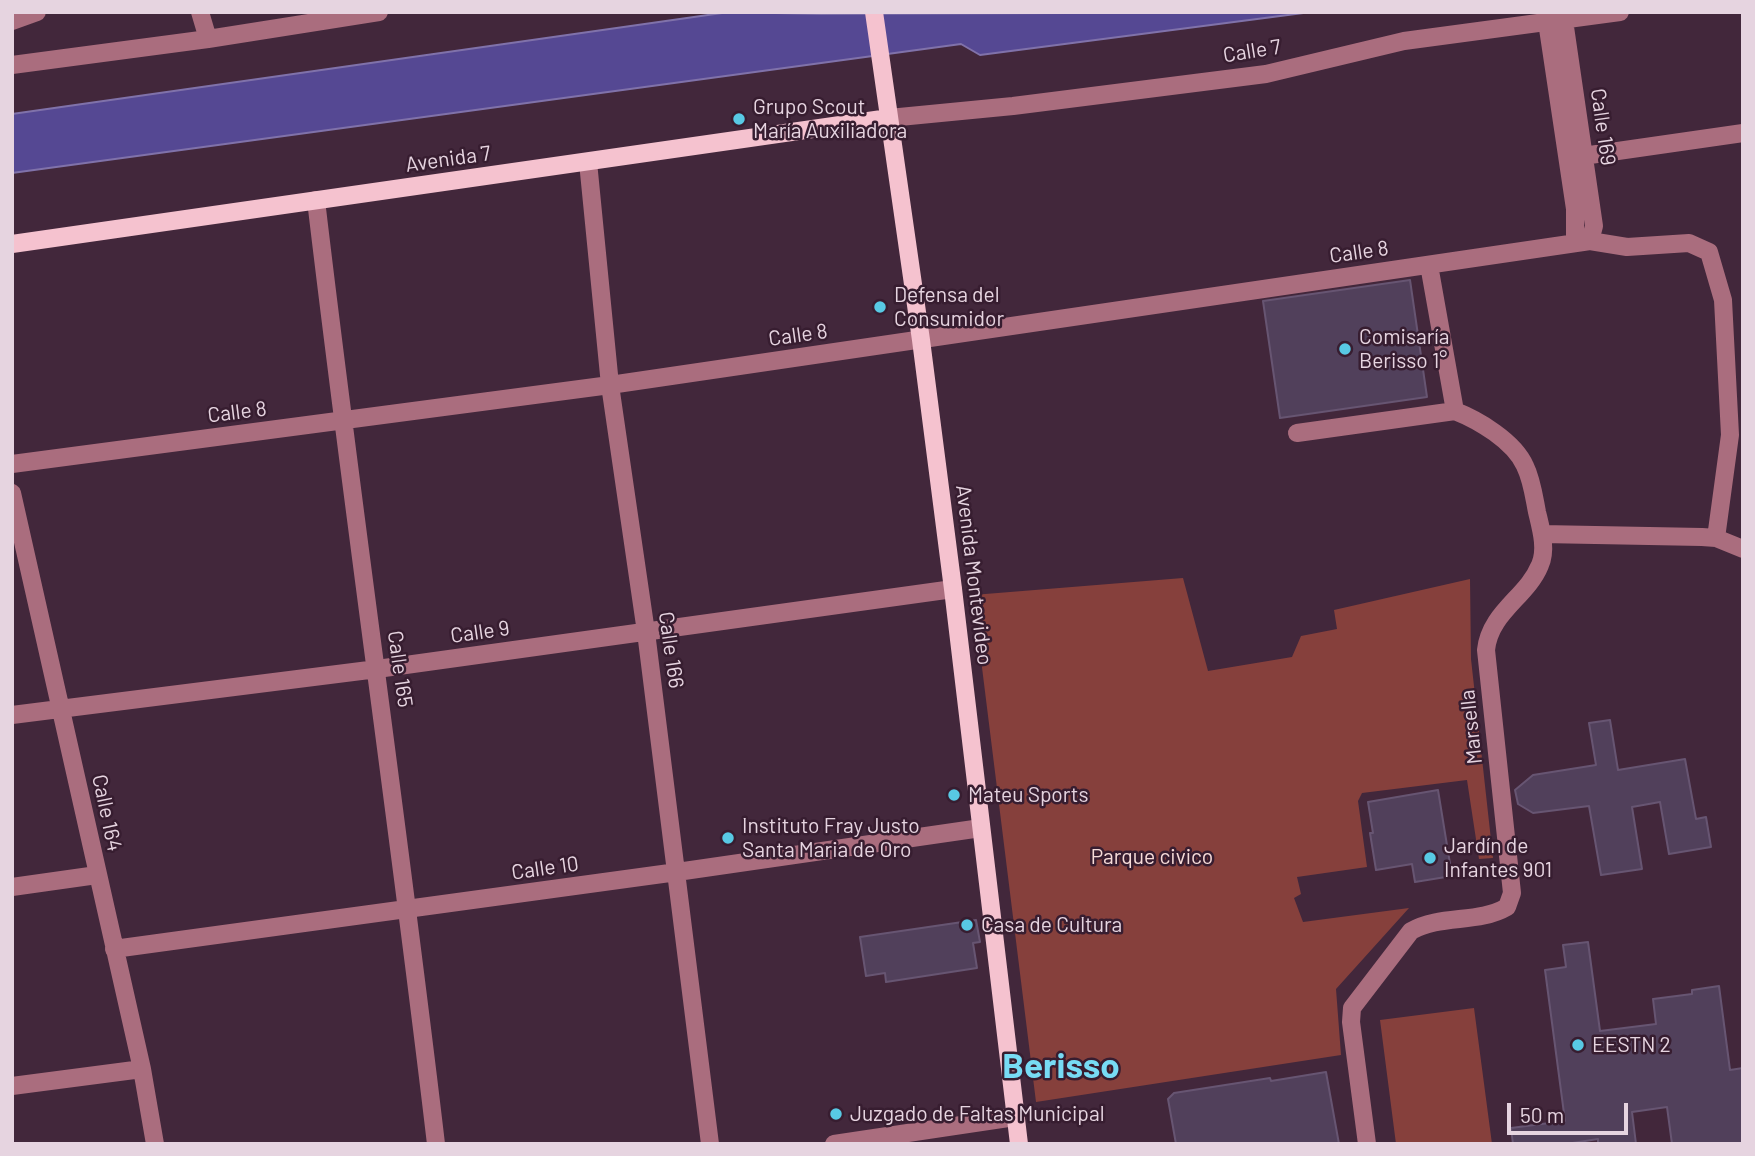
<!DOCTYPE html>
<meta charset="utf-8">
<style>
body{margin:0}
#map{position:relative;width:1755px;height:1156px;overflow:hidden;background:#42273b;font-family:Barlow,sans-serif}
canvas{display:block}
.frame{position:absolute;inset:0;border:14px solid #e6d4e0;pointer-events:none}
.scale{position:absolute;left:1507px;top:1103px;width:121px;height:32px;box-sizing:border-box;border:4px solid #e6d4e0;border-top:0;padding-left:9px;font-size:21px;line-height:24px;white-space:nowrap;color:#e6d4e0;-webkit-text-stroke:5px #371d30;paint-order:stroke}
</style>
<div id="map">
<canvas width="1755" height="1156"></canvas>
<div class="frame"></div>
<div class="scale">50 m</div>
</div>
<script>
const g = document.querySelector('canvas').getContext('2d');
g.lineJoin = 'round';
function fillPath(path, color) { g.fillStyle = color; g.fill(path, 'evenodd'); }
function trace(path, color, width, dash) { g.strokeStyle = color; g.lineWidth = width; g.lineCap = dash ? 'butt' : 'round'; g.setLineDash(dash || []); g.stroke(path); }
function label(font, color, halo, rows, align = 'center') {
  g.font = font + ' Barlow,sans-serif'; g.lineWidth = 5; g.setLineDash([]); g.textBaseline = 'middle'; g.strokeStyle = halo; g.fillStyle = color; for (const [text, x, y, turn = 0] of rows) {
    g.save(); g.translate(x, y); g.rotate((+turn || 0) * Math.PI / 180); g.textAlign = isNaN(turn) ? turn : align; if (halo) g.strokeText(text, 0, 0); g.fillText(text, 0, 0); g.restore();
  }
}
const green = new Path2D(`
 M 1183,578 L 1208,671 L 1292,657 L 1301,636 L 1337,629 L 1334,610 L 1470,579 L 1471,659 L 1493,858 L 1479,859 L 1467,780 L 1362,793 L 1358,801 L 1367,867 L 1297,877 L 1301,894 L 1294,898 L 1303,922 L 1409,908 L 1336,989 L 1341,1055 L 1036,1102 L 973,595 Z
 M 1474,1008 L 1492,1144 L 1396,1144 L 1380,1020 Z`);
const water = new Path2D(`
 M 729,12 L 821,14 L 1311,12 L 980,55 L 961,44 L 12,173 L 12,114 Z`);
const building = new Path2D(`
 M 1410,280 L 1427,397 L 1280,418 L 1263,301 Z
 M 1610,720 L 1618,770 L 1685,759 L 1696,819 L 1706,817 L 1711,847 L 1669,854 L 1660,802 L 1632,807 L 1642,869 L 1601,875 L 1589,806 L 1533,813 L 1518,804 L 1515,790 L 1533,775 L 1596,765 L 1589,723 Z
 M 1438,790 L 1452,876 L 1415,882 L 1412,864 L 1376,870 L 1370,833 L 1373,833 L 1368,802 Z
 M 976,920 L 980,942 L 973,943 L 977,968 L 886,982 L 885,973 L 866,976 L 860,937 Z
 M 1588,942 L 1600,1031 L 1656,1024 L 1653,999 L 1692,994 L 1692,990 L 1719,986 L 1730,1070 L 1743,1068 L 1743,1144 L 1672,1144 L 1667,1107 L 1632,1112 L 1636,1144 L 1598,1144 L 1598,1139 L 1566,1144 L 1513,1144 L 1511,1128 L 1565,1121 L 1545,970 L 1566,967 L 1563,945 Z
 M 1326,1072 L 1339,1144 L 1176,1144 L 1168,1099 L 1174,1093 L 1270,1078 L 1271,1081 Z`);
const minor = new Path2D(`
 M 200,12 L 208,39
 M 1564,20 L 1594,226 L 1590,241
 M 12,21 L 37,12
 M 1547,22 L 1575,209 L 1575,243
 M 12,65 L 208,39 L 379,12
 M 889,118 L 1013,106 L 1266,74 L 1404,41 L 1620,12
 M 1583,156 L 1743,133
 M 588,162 L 610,385 L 646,632 L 710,1144
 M 316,200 C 353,515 399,829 436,1144
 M 1297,433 L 1455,411
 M 12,464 L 610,385 L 1590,241 L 1627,247 L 1689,243 L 1709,252 L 1723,300 L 1730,435 L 1716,538
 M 12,493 L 142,1069 L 155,1144
 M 1542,534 L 1702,537 L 1716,538 L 1743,549
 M 12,715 L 377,669 L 953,589
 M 12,887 L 97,875
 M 114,949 L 677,872 L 981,828
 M 12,1086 L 142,1069
 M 834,1144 L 1015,1117
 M 1367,1144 L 1351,1022 L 1352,1008 L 1411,931 C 1441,914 1478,924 1507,907 L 1512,893 L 1486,650 C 1490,612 1527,597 1540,565 C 1547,549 1541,529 1537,512 C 1534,497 1532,480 1525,466 C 1514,441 1478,420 1455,411 L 1429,265`);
const major = new Path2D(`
 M 874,12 L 921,340 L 953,589 L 1019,1144
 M 12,244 L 889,118`);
const markers = [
 [739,119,7,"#58c9e4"],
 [880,307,7,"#58c9e4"],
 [1345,349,7,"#58c9e4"],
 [954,795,7,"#58c9e4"],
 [728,838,7,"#58c9e4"],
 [1430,858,7,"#58c9e4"],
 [967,925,7,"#58c9e4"],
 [1578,1045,7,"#58c9e4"],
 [836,1114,7,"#58c9e4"]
];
const streetNames = [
 ["Calle 7",1252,51,-9],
 ["Calle 169",1603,127,82],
 ["Avenida 7",448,159,-8],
 ["Calle 8",1359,252,-8],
 ["Calle 8",798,335,-8],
 ["Calle 8",237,412,-7],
 ["Avenida Montevideo",974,575,83],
 ["Calle 9",480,632,-8],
 ["Calle 166",671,650,82],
 ["Calle 165",400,669,82],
 ["Marsella",1471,727,-96],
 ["Calle 164",107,813,78],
 ["Calle 10",545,868,-8]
];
const poiNames = [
 ["Grupo Scout",753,107],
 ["María Auxiliadora",753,131],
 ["Defensa del",894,295],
 ["Consumidor",894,319],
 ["Comisaría",1359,337],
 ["Berisso 1°",1359,361],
 ["Mateu Sports",968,795],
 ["Instituto Fray Justo",742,826],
 ["Santa Maria de Oro",742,850],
 ["Jardín de",1444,846],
 ["Infantes 901",1444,870],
 ["Casa de Cultura",981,925],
 ["EESTN 2",1592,1045],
 ["Juzgado de Faltas Municipal",850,1114]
];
const parkNames = [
 ["Parque civico",1152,857]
];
const townNames = [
 ["Berisso",1061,1066]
];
fillPath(green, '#86403c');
fillPath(water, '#554893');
trace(water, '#8072aa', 2);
fillPath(building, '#51405b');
trace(building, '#675572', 2);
trace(minor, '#aa6d7e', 18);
trace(major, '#f5c2cf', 18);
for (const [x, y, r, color] of markers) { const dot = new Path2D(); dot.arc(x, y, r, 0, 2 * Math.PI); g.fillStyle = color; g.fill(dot); trace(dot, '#371d30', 2.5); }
label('21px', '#e6d4e0', '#371d30', streetNames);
label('21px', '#e6d4e0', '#371d30', poiNames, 'left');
label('21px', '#f7dcd9', '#371d30', parkNames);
label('bold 35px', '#77dbf4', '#371d30', townNames);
</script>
